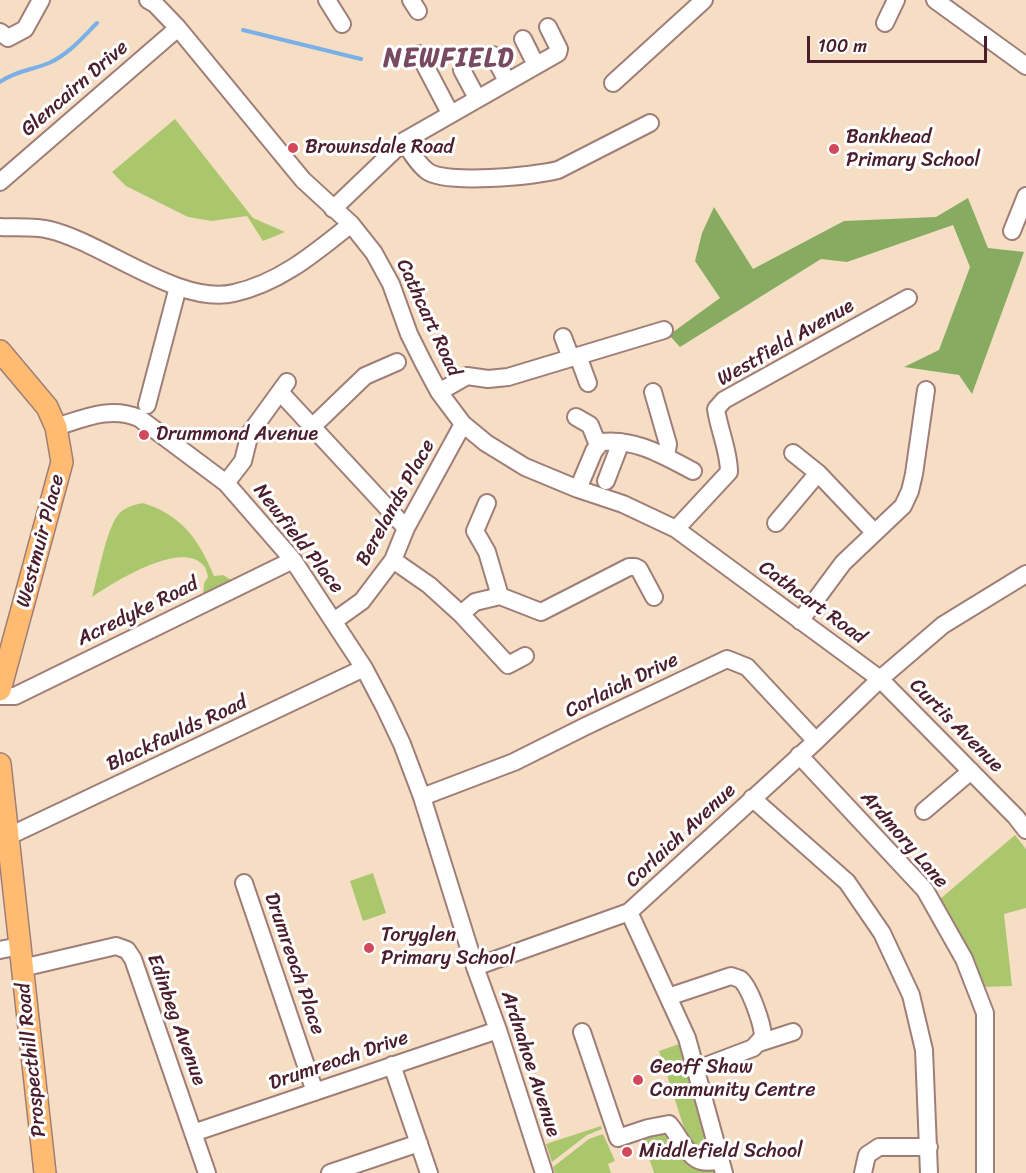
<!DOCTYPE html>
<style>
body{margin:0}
#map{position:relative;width:1026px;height:1173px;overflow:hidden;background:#f6dec5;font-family:Sriracha,sans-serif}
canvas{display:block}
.scale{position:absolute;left:807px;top:36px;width:180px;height:27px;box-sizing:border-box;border:3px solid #4a1f2b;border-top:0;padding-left:8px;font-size:18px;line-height:21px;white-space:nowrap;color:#4a1f2b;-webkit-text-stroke:4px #fff;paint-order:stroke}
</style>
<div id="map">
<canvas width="1026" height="1173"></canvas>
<div class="scale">100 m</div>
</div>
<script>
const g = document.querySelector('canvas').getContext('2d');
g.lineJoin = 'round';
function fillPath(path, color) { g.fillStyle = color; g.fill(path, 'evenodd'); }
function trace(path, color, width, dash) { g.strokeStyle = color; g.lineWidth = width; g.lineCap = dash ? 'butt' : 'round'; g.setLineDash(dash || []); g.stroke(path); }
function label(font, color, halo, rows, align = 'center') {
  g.font = font + ' Sriracha,sans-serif'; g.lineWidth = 6; g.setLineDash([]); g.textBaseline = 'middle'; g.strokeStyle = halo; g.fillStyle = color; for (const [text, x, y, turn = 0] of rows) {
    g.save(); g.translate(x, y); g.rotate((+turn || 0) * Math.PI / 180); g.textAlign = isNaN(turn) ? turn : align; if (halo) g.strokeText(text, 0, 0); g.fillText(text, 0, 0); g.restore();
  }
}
const green = new Path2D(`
 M 175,119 L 253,218 L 285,232 L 263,241 L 247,216 L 212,221 L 188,217 L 126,186 L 112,172 Z
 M 143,503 C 182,515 199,540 214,576 L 223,575 L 235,582 L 203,597 L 204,583 L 208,577 C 207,573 206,568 203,565 C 180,540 113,583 92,597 C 98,577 106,530 118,515 C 124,507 134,505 143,503 Z
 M 1015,835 L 1026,849 L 1026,908 L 1004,914 L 1012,986 L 983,987 L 970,951 L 939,900 Z
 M 373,873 L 386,913 L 363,921 L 350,881 Z
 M 679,1044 L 715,1156 L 706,1157 L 689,1143 L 659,1051 Z
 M 601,1126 L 602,1129 L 587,1135 L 552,1162 L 546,1144 Z
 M 662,1130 L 671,1135 L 718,1170 L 719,1173 L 654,1173 L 641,1133 Z
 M 603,1134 L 615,1161 L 608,1164 L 611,1173 L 555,1173 L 553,1167 L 589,1139 Z`);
const forest = new Path2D(`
 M 968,198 L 988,248 L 1024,252 L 972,394 L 959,375 L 904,367 L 939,350 L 970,267 L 953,225 L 847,262 L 821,259 L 680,347 L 669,335 L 720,298 L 695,261 L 702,233 L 714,207 L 753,269 L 844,221 L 936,217 Z`);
const stream = new Path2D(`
 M 243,30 L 361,59
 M 0,82 C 15,71 32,70 49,63 C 69,54 82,38 97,23`);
const minor = new Path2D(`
 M 148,0 L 155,4 L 178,28 L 303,180 L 351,224 L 374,253 L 391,284 L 409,334 L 424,364 L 439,392 L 463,424 L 486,443 L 525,467 L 578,489 L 623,504 L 676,529 L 880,679 L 1016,817 L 1026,830
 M 327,0 L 342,24
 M 411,0 L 418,11
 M 935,0 L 1026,66
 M 885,23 L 896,0
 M 0,32 L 8,38 L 25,29 L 41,0
 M 523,39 L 536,65
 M 419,54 L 450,113
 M 493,55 L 507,81
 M 462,70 L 477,98
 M 613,83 L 704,0
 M 404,141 C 410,151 417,163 427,171 C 445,185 534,176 558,170 L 650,123
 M 0,182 L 178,28
 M 333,209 L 404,141 L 558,53 L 559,49 L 548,27
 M 0,227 C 16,228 35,226 50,230 C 104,243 179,306 234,293 C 280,283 316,252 351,224
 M 1012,231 L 1026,196
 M 563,337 L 571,358
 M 578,356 L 588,383
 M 280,392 L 406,528
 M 439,392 L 467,376 L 488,379 L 508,377 L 664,330
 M 653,392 L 668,444 L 666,457
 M 147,405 L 178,287
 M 576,417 L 590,425 L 598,445
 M 56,427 C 85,418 110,406 139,418 L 226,483 L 293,560 L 364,668 L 385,708 L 402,744 L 422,797 L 475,967 L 498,1030 L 544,1173
 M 312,427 L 365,376 L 397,362
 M 793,453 L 818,473 L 874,532
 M 606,481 L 621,442
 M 226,483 L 243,461 L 250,433 L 287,382
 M 578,489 L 594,451 L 601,442 C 635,438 664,456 693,471
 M 487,503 L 475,531 L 487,552 L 500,596
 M 776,523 L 818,473
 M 676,529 L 729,472 C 729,451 719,430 716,409 L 724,400 L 908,298
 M 393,560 L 429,585 L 461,614 L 475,602 L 500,596 L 541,612 L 629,567 L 635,567 L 639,569 L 654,597
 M 461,614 L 508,665 L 525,656
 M 334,621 L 362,601 L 393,560 L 406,528 L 463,424
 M 800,621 L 843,563 L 903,506 L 910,491 L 914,474 L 926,390
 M 0,696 L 15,696 L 293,560
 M 799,755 L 925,890 L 964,959 L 985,1013 L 985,1173
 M 422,797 L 514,762 L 586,726 L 727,659 L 747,667 L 816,741
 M 752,798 L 847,882 L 882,933 L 911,995 L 924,1050 L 929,1173
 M 924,811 L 971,771
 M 7,837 L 364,668
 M 244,883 L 315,1092
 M 629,912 L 687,1038 L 724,1173
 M 0,950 L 20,946
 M 475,967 L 629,912 L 816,741 L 880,679 L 943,625 L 1026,574
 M 22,968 L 116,946 L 127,950 L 133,959 L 207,1173
 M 668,997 L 731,976 C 732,976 739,979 740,979 C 750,987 763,1025 763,1037 L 753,1048 L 695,1070
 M 582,1032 L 618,1138 L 648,1128 L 669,1124 C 679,1135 687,1157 701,1161 C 707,1163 716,1161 721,1161
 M 759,1043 L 793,1032
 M 392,1065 L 429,1173
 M 193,1133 L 498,1030
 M 330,1173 L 419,1143
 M 863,1173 L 867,1155 L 879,1147 L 929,1147`);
const major = new Path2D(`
 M 0,351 L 47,407 L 56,427 L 62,462 L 0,690
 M 0,764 L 45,1173`);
const markers = [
 [293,148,6,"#d1495b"],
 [834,149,6,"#d1495b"],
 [144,435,6,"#d1495b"],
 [369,948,6,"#d1495b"],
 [638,1080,6,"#d1495b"],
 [627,1152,6,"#d1495b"]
];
const streetNames = [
 ["Glencairn Drive",75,89,-41],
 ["Cathcart Road",428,318,65],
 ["Westfield Avenue",786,343,-30],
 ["Berelands Place",396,503,-61],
 ["Newfield Place",298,539,52],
 ["Westmuir Place",41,541,-75],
 ["Cathcart Road",812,603,36],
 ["Acredyke Road",138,612,-26],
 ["Corlaich Drive",622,686,-26],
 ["Curtis Avenue",956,726,45],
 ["Blackfaulds Road",177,734,-25],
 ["Corlaich Avenue",681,836,-43],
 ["Ardmory Lane",904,840,49],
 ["Drumreoch Place",294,964,71],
 ["Edinbeg Avenue",176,1020,70],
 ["Prospecthill Road",32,1060,-96],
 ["Drumreoch Drive",339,1061,-19],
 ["Ardnahoe Avenue",530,1064,72]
];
const poiNames = [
 ["Bankhead",846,138],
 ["Primary School",846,161],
 ["Brownsdale Road",305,148],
 ["Drummond Avenue",156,435],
 ["Toryglen",381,936],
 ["Primary School",381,959],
 ["Geoff Shaw",650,1068],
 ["Community Centre",650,1091],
 ["Middlefield School",639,1152]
];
const districtNames = [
 ["NEWFIELD",449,59]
];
fillPath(green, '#aac76e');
fillPath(forest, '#87ac61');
trace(stream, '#7aafe7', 4);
trace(minor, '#a07e78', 20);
trace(major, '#a07e78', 24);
trace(minor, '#fff', 16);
trace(major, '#ffbb71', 21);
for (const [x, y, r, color] of markers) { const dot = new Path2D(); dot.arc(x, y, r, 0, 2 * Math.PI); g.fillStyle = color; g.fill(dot); trace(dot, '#fff', 2); }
label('20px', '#4a1f2b', '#fff', streetNames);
label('20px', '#4a1f2b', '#fff', poiNames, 'left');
g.letterSpacing = '1.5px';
label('bold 26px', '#784a62', '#fff', districtNames);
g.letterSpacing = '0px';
</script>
